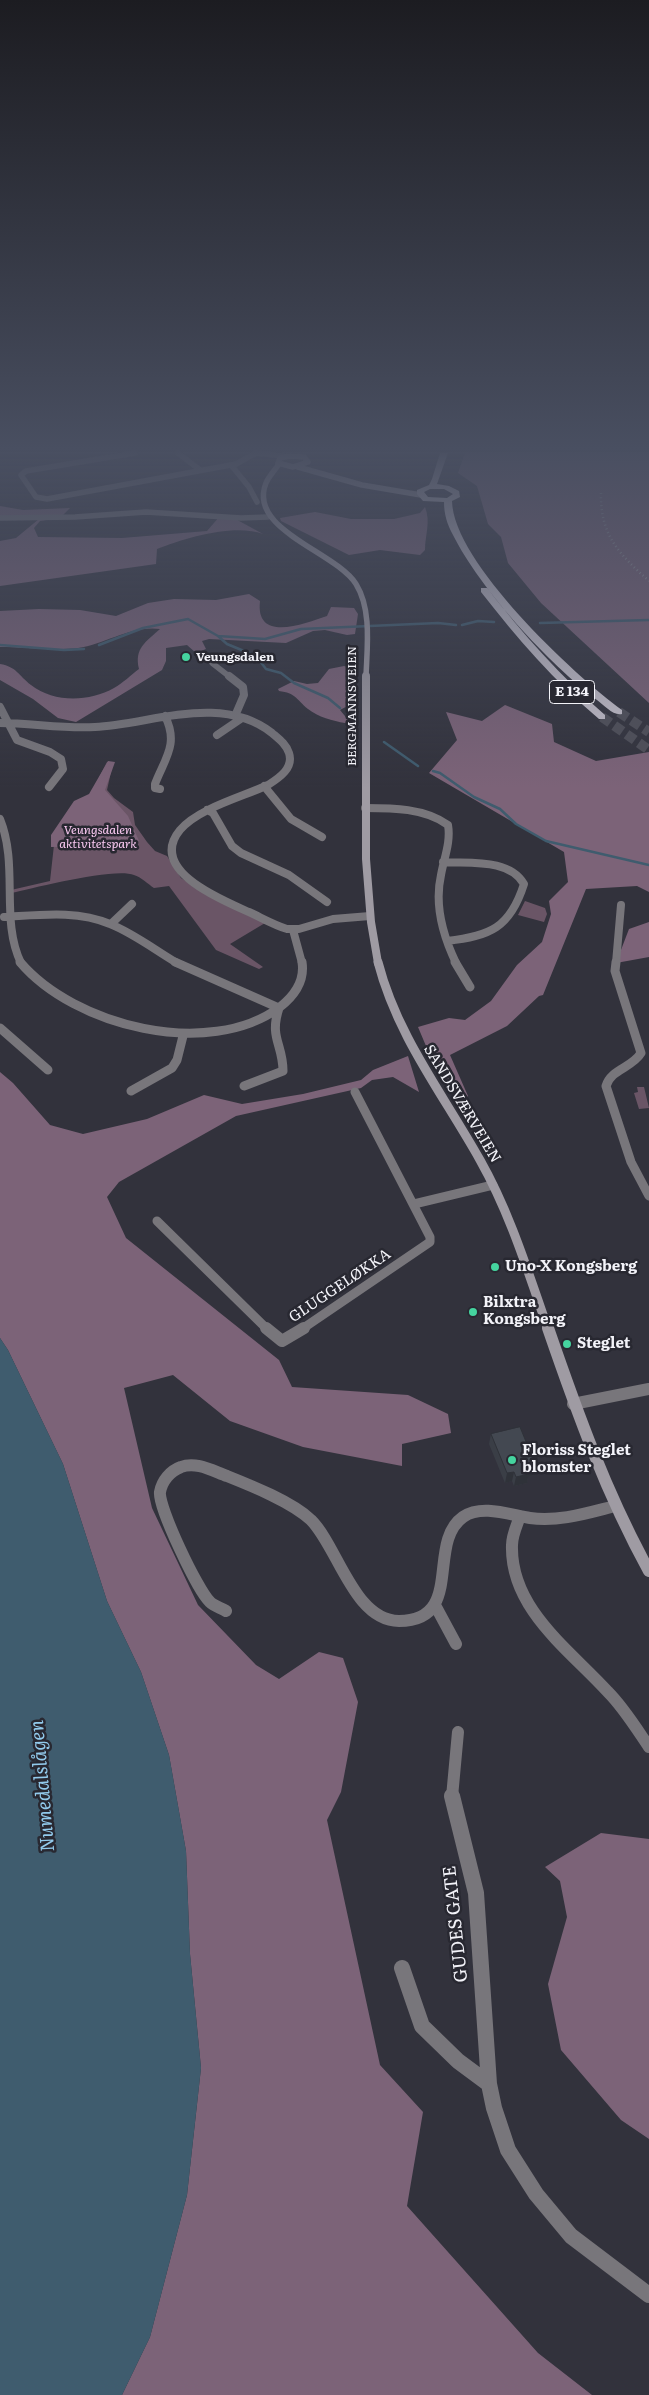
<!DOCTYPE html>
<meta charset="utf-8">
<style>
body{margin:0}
canvas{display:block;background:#32323c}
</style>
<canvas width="649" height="2395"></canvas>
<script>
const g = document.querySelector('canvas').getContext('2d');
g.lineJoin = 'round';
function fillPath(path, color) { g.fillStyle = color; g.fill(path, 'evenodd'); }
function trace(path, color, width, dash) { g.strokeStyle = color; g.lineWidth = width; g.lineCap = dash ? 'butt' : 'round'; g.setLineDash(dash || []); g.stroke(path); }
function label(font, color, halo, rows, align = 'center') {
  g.font = font + ' Literata,serif'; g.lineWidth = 5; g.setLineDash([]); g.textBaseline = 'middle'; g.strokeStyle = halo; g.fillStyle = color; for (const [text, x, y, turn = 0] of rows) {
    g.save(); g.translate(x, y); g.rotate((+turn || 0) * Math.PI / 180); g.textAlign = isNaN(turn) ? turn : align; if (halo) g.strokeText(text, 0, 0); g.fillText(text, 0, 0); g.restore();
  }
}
const green = new Path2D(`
 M 107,762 L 113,763 L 107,790 L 114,798 L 133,812 L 135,825 L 147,842 L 155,851 L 167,856 L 181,878 L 214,899 L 265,923 L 230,944 L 263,967 L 259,969 L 216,950 L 169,886 L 154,888 C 148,884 141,877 134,875 C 115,867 34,888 11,893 L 11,890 L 50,881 L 55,836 L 90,795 Z
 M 525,901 L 545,908 L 547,914 L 544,922 L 518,915 Z
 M 637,1087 L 644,1087 L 649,1108 L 639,1109 L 634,1093 L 638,1092 Z`);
const forest = new Path2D(`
 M 465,453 L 649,453 L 649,703 L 541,603 L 508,563 L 501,537 L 488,524 L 477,486 L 458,473 Z
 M 0,506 L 23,510 L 70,508 L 60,518 L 40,521 L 34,528 L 38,537 L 122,538 L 207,531 L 220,516 L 230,516 L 263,534 C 235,523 184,538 157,549 L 156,564 L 0,586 L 0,541 L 16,538 L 39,519 L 0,516 Z
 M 425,507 C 431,522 425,535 425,550 L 420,555 L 380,550 L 349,555 L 281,521 L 280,518 L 315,512 L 351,519 L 394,519 L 420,513 Z
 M 249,594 L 260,601 C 255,644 306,623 327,616 L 331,607 L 354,608 L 358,614 L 355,634 L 347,635 L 325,630 L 313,631 L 286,643 L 209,639 L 202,641 L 206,649 L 196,653 L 187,645 L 166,648 L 166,661 L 162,670 L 76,722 L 58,718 L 33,699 L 0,680 L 0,664 C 17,667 18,675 31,685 C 54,703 89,702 114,688 C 123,683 131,675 139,669 C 134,648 146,642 160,629 C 132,625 105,644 78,648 C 56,651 23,647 0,647 L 0,611 L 39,609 L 80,610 L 116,616 L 148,603 L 174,599 L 216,600 Z
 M 344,666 L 351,668 L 354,672 L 350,697 L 353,703 L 340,710 L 349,721 L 345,723 C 333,721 318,717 308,709 C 296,699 296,693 279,691 L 278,689 L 294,681 L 307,684 L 318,683 L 329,669 Z
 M 505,705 L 552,724 L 554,742 L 596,761 L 649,752 L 649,892 L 637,886 L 586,889 L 543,995 L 539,996 L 507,1026 L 450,1055 L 468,1096 L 461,1104 L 426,1046 L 418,1027 L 449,1018 L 465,1020 L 491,1001 L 517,965 L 542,942 L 551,914 L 549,901 L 568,882 L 564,852 L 429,773 L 457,740 L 446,712 L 482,721 Z
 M 108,761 L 115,762 L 105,790 L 128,816 L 139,841 L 127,846 L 51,847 L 51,835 L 74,801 L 89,794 Z
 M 649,922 L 649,957 L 616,963 L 629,929 Z
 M 408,1056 L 419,1092 L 393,1077 L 372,1080 L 361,1088 L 236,1116 L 119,1182 L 107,1197 L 126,1238 L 279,1360 L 292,1387 L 408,1395 L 448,1414 L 451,1433 L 402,1444 L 402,1466 L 303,1447 L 230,1421 L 173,1375 L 124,1388 L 152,1508 L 198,1605 L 256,1665 L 279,1679 L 319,1652 L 343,1658 L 358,1702 L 341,1792 L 327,1820 L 380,2065 L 423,2112 L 407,2206 L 538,2353 L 592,2395 L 122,2395 L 150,2337 L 187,2195 L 201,2068 L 190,1954 L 186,1851 L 169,1755 L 141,1672 L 107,1601 L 63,1464 L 8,1350 L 0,1338 L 0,1072 L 13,1083 L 50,1125 L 83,1134 L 147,1119 L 204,1095 L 242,1104 L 303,1094 L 361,1080 L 373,1070 Z
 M 601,1833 L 649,1839 L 649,2139 L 621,2120 L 561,2050 L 548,1984 L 567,1917 L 560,1881 L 545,1867 Z`);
const water = new Path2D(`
 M 0,1338 L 8,1350 L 63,1464 L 107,1601 L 141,1672 L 169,1755 L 186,1851 L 190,1954 L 201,2068 L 187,2195 L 150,2337 L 122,2395 L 0,2395 Z`);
const stream = new Path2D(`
 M 540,623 L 649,620
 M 462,625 L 478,621 L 494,622
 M 218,636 L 265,639 L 301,629 L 438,623 L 456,625
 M 0,645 L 64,650 L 84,649
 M 99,645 L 143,628 L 188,619 L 218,636 L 227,644 L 256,656 L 266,669 L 281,673 L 294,683 L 328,698 L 340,708
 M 384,742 L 418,766
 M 433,771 L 440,773 L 474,797 L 500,809 L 516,824 L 546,841 L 649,865`);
const trunkTunnel = new Path2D(`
 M 619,712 L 649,732
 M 602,717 L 649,750`);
const minorFar4 = new Path2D(`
 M 135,453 L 26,471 L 21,475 L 36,497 L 47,499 L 236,464 L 256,453
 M 178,453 L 200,470
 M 231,465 L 249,487 L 257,502
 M 0,518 L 75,517 L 146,512 L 241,518 L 268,517
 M 212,663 L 230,677`);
const minorFar3 = new Path2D(`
 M 229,676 L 243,687 L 244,695 L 235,716
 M 0,707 L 17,740 L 50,752 L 61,759 L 63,769 L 49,787
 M 0,723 C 32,723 63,729 95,727 C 152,724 221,693 272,733 C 279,739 286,744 289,753 C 294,768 279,778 268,785 C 242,797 199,808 180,830 C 147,870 222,900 249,912 C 262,918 274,925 287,929 L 299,929 L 333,919 L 370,916
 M 217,735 L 242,718
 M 264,786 L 291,819 L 322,837
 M 160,789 L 155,788 L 155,784 C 165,758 179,744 165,716
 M 365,808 C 392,808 425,808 448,825 C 451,842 444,858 441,875 C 434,906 443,936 456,963
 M 207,810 L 213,813 L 232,846 L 241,853 L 289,875 L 327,902
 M 0,819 C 19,866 0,920 21,963
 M 443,862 C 469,864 509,858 524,884 C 510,928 490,936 447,941
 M 4,917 C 40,915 77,910 110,924 C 133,933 155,950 177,963
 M 111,924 L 132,904
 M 293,930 L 302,963
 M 616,963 L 621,905`);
const minorFar2 = new Path2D(`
 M 20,962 C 74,1026 209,1060 280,1007 C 294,996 305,981 302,962
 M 175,962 L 279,1008 C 269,1038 283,1044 283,1071 L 244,1086
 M 455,962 L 470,987
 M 616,962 L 615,971 L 641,1053 C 632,1068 611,1069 606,1086 L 631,1162 L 649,1196
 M 0,1028 L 48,1070
 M 131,1091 L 172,1068 L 177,1060 L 183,1036
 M 414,1204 L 493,1185
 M 157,1221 L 267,1329
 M 302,1329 L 430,1242 L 430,1237 L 355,1092`);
const minorFar1 = new Path2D(`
 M 266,1328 L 282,1341 L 304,1328
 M 573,1404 L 649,1389
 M 520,1516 C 517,1525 512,1535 512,1545 C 510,1609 570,1650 608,1692 C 624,1708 636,1728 649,1747
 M 435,1605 L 456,1644
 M 226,1611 C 221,1608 214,1606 210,1602 C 198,1591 158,1507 160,1492 C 162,1481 170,1471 181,1467 C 196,1461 213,1471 227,1476 C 252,1486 292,1502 311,1520 C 338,1547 354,1621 399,1621 C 465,1621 426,1543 463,1517 C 482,1504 510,1515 530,1518 C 559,1522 587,1513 615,1506
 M 452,1797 L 458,1732`);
const minor = new Path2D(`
 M 452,1796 L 476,1893 L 489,2084 L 494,2108 L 508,2150 L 536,2194 L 571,2236 L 649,2295
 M 402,1968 L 422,2026 L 458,2061 L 489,2084`);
const tertiary = new Path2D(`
 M 256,453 L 284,456`);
const secondaryFar3 = new Path2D(`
 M 290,456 L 304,457 L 308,462 L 293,467 L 278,463 L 280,458 Z
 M 279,464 C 275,470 269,476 266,483 C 247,530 335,551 356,584 C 372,610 367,647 366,677
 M 298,467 L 362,485 L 421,495`);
const secondaryFar2 = new Path2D(`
 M 366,676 L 366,859 L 371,922 L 378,963`);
const secondaryFar1 = new Path2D(`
 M 378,962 C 397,1036 443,1094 480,1160 C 510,1213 528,1272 548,1329`);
const secondary = new Path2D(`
 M 548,1328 C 577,1412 606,1493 649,1571`);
const trunk = new Path2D(`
 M 440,453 L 448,453 L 437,484 L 449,486 L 459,491 L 460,497 L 452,501 C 453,562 574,675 622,710 L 622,714 C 613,716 604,705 597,700 C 548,663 480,589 453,535 C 447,524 444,514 444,502 L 423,501 L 417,494 L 417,490 L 429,485 L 432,479 ZM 430,489 L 444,489 L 453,494 L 447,498 L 428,497 L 424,492 Z
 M 481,588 L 487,588 C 523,634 561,677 605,715 L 605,719 L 599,719 C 554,681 517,638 481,592 Z`);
const rail = new Path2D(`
 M 601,493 C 600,535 619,554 649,581`);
const wall = new Path2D(`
 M 491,1434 L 534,1475 L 528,1477 L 527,1483 L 514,1486 L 512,1481 L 505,1483 L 489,1444 Z`);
const shadedWall = new Path2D(`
 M 536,1466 L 534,1475 L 528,1477 L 527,1483 L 514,1486 L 516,1477 L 526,1469 Z
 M 514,1472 L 512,1481 L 505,1483 L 507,1473 Z`);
const building = new Path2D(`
 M 520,1427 L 536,1466 L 526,1469 L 529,1474 L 516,1477 L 514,1472 L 507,1473 L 491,1434 Z`);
const markers = [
 [186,657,5,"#45d49f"],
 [495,1267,5,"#45d49f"],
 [473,1312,5,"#45d49f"],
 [567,1344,5,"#45d49f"],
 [512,1460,5,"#45d49f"]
];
const farPoinames = [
 ["Veungsdalen",196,657]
];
const farStreetnames = [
 ["BERGMANNSVEIEN",352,706,-90]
];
const farParknames = [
 ["Veungsdalen",98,830],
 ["aktivitetspark",98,844]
];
const shields = [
 [572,692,45]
];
const shieldNames = [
 ["E 134",572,692]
];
const streetNames = [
 ["SANDSVÆRVEIEN",462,1104,59],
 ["GLUGGELØKKA",340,1286,-34]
];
const poiNames = [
 ["Uno-X Kongsberg",505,1267],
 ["Bilxtra",483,1303],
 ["Kongsberg",483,1320],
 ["Steglet",577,1344],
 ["Floriss Steglet",522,1451],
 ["blomster",522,1468]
];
const nearStreetnames = [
 ["GUDES GATE",456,1924,-96]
];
const nearWaternames = [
 ["Numedalslågen",43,1786,-95]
];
fillPath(green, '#6a5566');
fillPath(forest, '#7c6378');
fillPath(water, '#3f5c6e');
trace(stream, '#3f5c6e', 2.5);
trace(trunkTunnel, '#4f4f58', 10, [10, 5]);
trace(minorFar4, '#78767b', 5.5);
trace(minorFar3, '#78767b', 8);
trace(minorFar2, '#78767b', 9);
trace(minorFar1, '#78767b', 12);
trace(minor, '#78767b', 16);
trace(tertiary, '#78767b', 5.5);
trace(secondaryFar3, '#9f9ba3', 5.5);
trace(secondaryFar2, '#9f9ba3', 8);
trace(secondaryFar1, '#9f9ba3', 9);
trace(secondary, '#9f9ba3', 12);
fillPath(trunk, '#cac5cf');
trace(rail, '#9a9aa2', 2.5, [1, 3]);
fillPath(wall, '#3a3e46');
fillPath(shadedWall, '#2f3239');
fillPath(building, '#434851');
trace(building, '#2f3239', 1);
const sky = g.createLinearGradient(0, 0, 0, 788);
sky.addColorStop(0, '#1c1c21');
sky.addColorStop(0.57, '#494f61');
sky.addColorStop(1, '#494f6100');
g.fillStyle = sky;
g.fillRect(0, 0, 649, 788);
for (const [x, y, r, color] of markers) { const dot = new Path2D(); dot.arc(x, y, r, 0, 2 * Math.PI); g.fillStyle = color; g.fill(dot); trace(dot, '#282831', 2); }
label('bold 12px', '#f3f3f9', '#282831', farPoinames, 'left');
label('12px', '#f3f3f9', '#282831', farStreetnames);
label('italic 12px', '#f7c7ef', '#282831', farParknames);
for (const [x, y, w] of shields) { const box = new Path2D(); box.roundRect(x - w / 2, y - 11.5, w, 23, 4); g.fillStyle = '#282831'; g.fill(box); trace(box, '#f3f3f9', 1); }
label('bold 14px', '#f3f3f9', null, shieldNames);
label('15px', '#f3f3f9', '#282831', streetNames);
label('bold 15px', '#f3f3f9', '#282831', poiNames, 'left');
label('18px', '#f3f3f9', '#282831', nearStreetnames);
label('italic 19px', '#92caec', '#282831', nearWaternames);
</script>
